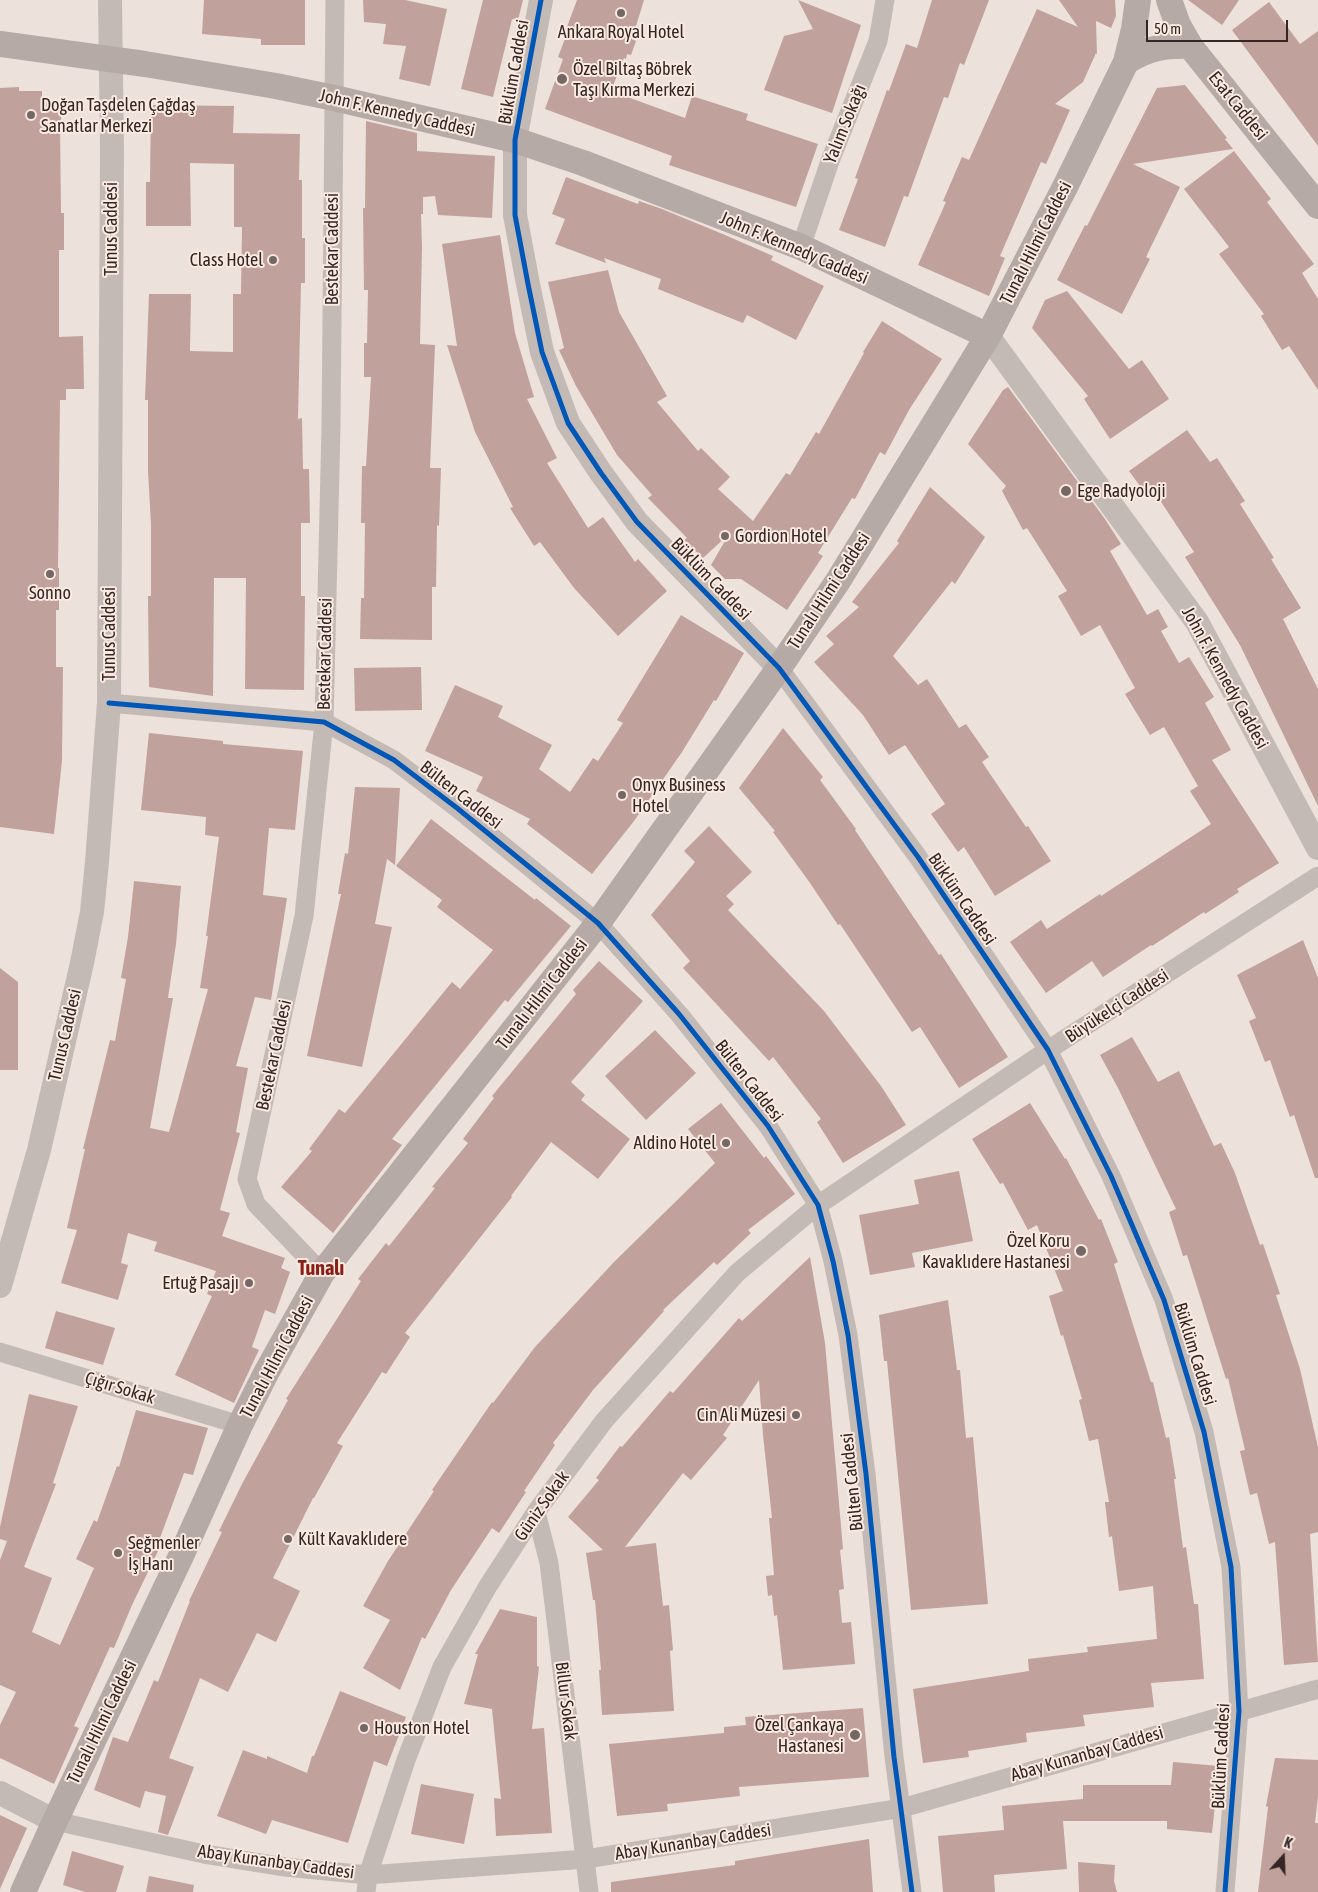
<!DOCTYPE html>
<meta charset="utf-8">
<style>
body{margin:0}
#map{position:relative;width:1318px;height:1892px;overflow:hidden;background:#ece1db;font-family:"Asap Condensed",sans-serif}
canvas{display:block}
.north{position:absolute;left:1258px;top:1832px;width:50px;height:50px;-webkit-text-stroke:4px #faeae1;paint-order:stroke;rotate:20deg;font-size:14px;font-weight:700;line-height:20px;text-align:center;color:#342624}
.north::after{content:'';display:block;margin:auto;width:18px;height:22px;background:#342624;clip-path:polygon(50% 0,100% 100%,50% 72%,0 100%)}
.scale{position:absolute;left:1146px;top:20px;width:142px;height:22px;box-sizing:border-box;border:2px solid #342624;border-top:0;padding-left:6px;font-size:15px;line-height:18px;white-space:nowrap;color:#342624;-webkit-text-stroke:4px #faeae1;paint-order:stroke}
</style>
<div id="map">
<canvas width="1318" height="1892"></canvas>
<div class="north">K</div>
<div class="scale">50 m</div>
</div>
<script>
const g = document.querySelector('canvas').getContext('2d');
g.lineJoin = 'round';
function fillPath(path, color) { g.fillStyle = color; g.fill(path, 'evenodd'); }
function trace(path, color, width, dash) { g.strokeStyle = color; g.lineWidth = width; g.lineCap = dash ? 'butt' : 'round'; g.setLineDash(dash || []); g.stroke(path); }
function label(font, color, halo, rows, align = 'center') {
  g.font = font + ' "Asap Condensed",sans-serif'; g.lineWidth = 4; g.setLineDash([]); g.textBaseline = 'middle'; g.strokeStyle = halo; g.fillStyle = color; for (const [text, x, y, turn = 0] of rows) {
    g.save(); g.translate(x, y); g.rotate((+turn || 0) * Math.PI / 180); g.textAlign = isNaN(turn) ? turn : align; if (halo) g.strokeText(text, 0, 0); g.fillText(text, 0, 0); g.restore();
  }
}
const building = new Path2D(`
 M 204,0 L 305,0 L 305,45 L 261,45 L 261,39 L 202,34 Z
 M 363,0 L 405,0 L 447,9 L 430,86 L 399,79 L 406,46 L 383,44 L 386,24 L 364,22 Z
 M 483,0 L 523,0 L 518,20 L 512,19 L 493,97 L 461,89 Z
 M 577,0 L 644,0 L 632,39 L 636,41 L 631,55 L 627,54 L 626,59 L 624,58 L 611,91 L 685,118 L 692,96 L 748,114 L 746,120 L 818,144 L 796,207 L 669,165 L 672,156 L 545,109 L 563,59 L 558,57 L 566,36 L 564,35 Z
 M 798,0 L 861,25 L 832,113 L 764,90 L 784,36 L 813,29 Z
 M 932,0 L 989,0 L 964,65 L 960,63 L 948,98 L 944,97 L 908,197 L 904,196 L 885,247 L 839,230 L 858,179 L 855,178 L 887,90 L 889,91 L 906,44 L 917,48 Z
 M 1059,0 L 1115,0 L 1116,16 L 1111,28 L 1096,21 L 1097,55 L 1096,53 L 1083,82 L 1055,104 L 1070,110 L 1046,164 L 1041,162 L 1000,256 L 1005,258 L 989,296 L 918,265 L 946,202 L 943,201 L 962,157 L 969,160 L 1037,9 L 1078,27 Z
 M 1188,0 L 1239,0 L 1222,25 Z
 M 1269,2 L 1300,44 L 1318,31 L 1318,146 L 1232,30 Z
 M 1185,85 L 1227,138 L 1225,139 L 1233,149 L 1133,164 L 1180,187 L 1146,257 L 1150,259 L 1122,314 L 1057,280 L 1085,225 L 1087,226 L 1157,88 Z
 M 19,87 L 19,91 L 42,91 L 42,100 L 56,100 L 56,104 L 61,104 L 61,126 L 60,126 L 61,213 L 64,213 L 64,250 L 59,250 L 59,337 L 83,336 L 84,389 L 66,389 L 66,400 L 60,400 L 58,568 L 59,568 L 59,610 L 56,610 L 56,667 L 63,667 L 62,761 L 54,834 L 0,827 L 0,88 Z
 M 151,105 L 234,106 L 233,133 L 300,134 L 299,180 L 302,180 L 302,238 L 305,238 L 305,283 L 301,283 L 298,419 L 302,418 L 303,469 L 309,469 L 310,523 L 301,523 L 301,596 L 305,596 L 304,690 L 245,689 L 246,578 L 214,578 L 213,696 L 149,687 L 148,596 L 151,596 L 151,524 L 148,471 L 148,400 L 145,400 L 149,294 L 191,294 L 190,351 L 233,352 L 233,294 L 241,294 L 242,227 L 234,227 L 234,164 L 190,163 L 191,226 L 146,226 L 146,182 L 150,182 Z
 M 366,121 L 417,133 L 417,151 L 495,156 L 492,218 L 438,215 L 435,196 L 423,197 L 423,214 L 421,214 L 422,247 L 420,344 L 435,345 L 430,468 L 441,468 L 439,526 L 437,525 L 436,587 L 432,587 L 432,640 L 360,639 L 361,598 L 364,598 L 365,523 L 361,523 L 362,466 L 366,466 L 371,377 L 364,377 L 364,343 L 367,343 L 368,290 L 364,290 L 363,208 L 365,208 Z
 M 1234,151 L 1271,199 L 1267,202 L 1314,264 L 1302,273 L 1318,299 L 1318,390 L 1289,346 L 1282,350 L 1261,316 L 1264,314 L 1219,254 L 1229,247 L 1184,189 Z
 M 566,177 L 638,204 L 639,201 L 662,209 L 725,235 L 773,256 L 771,260 L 824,286 L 796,340 L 747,315 L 743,323 L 658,289 L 661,279 L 604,258 L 606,263 L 555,244 L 565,219 L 552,214 Z
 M 500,235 L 515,333 L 534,397 L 527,399 L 557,458 L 547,463 L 588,528 L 603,517 L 635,562 L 638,559 L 667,591 L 618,636 L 574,588 L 540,542 L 534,546 L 510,508 L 513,507 L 475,432 L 447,345 L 457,346 L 442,244 Z
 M 608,270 L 619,312 L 667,396 L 657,402 L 698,451 L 701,448 L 730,477 L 718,489 L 753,521 L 786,473 L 790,475 L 816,432 L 819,434 L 864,353 L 863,352 L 882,321 L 942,359 L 909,410 L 885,455 L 880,452 L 855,499 L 852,498 L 818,553 L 823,556 L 787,610 L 741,579 L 725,579 L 711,565 L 729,534 L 703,558 L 684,540 L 687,538 L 648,498 L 652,495 L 617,455 L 576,386 L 559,350 L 564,348 L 548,282 Z
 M 1067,291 L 1129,369 L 1142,360 L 1169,399 L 1110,439 L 1084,399 L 1088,396 L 1032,328 L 1045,300 Z
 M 1008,387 L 1105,519 L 1121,544 L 1110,551 L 1147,615 L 1158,609 L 1168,627 L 1161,631 L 1179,663 L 1189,657 L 1214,697 L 1205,703 L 1231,750 L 1212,760 L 1279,863 L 1237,889 L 1239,892 L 1205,914 L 1204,912 L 1152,946 L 1151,945 L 1103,977 L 1092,961 L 1046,993 L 1010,942 L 1041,920 L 1047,929 L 1100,894 L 1101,896 L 1211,824 L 1190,791 L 1198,786 L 1164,727 L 1150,735 L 1125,694 L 1135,688 L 1100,625 L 1081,636 L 1058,596 L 1067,591 L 1027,528 L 1023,530 L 1002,491 L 1006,486 L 968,444 L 1003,390 Z
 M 1187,430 L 1210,462 L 1217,458 L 1245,501 L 1240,504 L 1274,558 L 1271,559 L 1301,608 L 1283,619 L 1318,689 L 1318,806 L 1240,645 L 1185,557 L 1194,552 L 1150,485 L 1143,490 L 1129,471 Z
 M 930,487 L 985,537 L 955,584 L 952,581 L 893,656 L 918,685 L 927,679 L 959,728 L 966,724 L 989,757 L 982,762 L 1026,827 L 1028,826 L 1051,861 L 995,896 L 964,847 L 958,852 L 931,814 L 945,804 L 905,745 L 889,755 L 863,715 L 814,662 L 834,644 L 826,636 L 859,607 L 852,602 L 899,543 L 897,541 Z
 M 681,615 L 744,653 L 716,701 L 714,700 L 682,752 L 634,821 L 592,874 L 527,824 L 530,819 L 476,791 L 483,777 L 425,751 L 455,685 L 503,706 L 498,717 L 552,745 L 539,769 L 570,792 L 593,758 L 598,761 L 623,723 L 617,720 Z
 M 421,667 L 422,710 L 355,711 L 354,668 Z
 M 783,728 L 823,777 L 820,780 L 856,829 L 855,830 L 939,955 L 941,954 L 1008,1057 L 959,1088 L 920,1027 L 912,1032 L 840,924 L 838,925 L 810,883 L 773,832 L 775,831 L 739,788 Z
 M 149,733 L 223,741 L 223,744 L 303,751 L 295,830 L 269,828 L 263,895 L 287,898 L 271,1000 L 255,997 L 236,1066 L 248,1068 L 236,1132 L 240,1133 L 220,1210 L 230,1213 L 222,1236 L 285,1258 L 281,1268 L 290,1272 L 275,1314 L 265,1310 L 252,1347 L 259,1350 L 234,1403 L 175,1375 L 212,1296 L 207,1294 L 216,1271 L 154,1251 L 157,1242 L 128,1233 L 121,1263 L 128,1265 L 118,1300 L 61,1283 L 77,1230 L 67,1228 L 85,1149 L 83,1149 L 110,1040 L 115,1041 L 126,979 L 121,978 L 128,937 L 134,881 L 181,886 L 176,944 L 168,998 L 173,998 L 150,1128 L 169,1132 L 208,989 L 200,988 L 208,936 L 206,936 L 219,837 L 205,835 L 206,817 L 141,810 Z
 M 355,787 L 400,788 L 395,865 L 387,859 L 375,924 L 392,927 L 362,1067 L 307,1056 L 341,894 L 338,894 L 345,853 L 348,854 Z
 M 431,819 L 535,900 L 536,898 L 571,926 L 508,1002 L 505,1000 L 392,1139 L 402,1145 L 333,1233 L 281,1187 L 312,1151 L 309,1149 L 339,1109 L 345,1113 L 452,982 L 460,989 L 493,950 L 437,907 L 442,900 L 396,866 Z
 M 709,826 L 752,872 L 726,896 L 734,904 L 728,910 L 824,1011 L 881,1086 L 906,1125 L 843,1163 L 817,1122 L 821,1119 L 773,1057 L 769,1061 L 683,968 L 690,961 L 651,915 L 695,862 L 684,851 Z
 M 1303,940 L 1318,978 L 1318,1178 L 1315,1178 L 1294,1115 L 1290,1117 L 1270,1060 L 1265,1062 L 1249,1021 L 1256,1018 L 1237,975 Z
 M 599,961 L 643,1001 L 571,1082 L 585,1095 L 581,1100 L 630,1139 L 598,1179 L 551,1142 L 511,1196 L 512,1197 L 405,1333 L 410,1337 L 386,1374 L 382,1372 L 337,1443 L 343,1446 L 314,1498 L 313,1498 L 273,1578 L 300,1591 L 276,1642 L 257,1633 L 228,1692 L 200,1678 L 169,1758 L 194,1767 L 168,1835 L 158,1832 L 166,1796 L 145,1791 L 140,1808 L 94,1790 L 113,1737 L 128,1742 L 154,1680 L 158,1682 L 190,1601 L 189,1601 L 222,1532 L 219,1531 L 243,1482 L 288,1400 L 286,1399 L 361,1281 L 358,1279 L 386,1243 L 389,1246 L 435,1188 L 432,1187 L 468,1143 L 463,1139 L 494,1098 L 492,1096 L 576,994 L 573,990 Z
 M 0,968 L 18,982 L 18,1070 L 0,1070 Z
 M 655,1030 L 696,1073 L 646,1120 L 605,1076 Z
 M 1132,1037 L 1158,1082 L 1179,1071 L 1214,1146 L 1221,1143 L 1235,1173 L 1260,1245 L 1263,1244 L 1280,1294 L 1276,1295 L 1300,1369 L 1318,1447 L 1318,1532 L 1310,1534 L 1318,1662 L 1284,1665 L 1275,1542 L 1269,1544 L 1257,1493 L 1250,1495 L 1240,1451 L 1245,1450 L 1228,1378 L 1226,1379 L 1187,1255 L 1183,1256 L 1169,1212 L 1176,1209 L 1119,1090 L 1100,1055 Z
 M 721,1103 L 764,1158 L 766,1156 L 795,1194 L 748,1230 L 751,1233 L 717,1265 L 714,1262 L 663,1310 L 664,1311 L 593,1390 L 553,1443 L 555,1445 L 524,1491 L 526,1492 L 499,1533 L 492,1528 L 451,1590 L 425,1639 L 422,1637 L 400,1690 L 363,1668 L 390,1620 L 363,1606 L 388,1561 L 434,1491 L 432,1490 L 492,1402 L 493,1403 L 535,1347 L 614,1262 L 715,1163 L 688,1129 Z
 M 1030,1103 L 1065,1159 L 1066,1158 L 1099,1220 L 1101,1219 L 1118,1262 L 1114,1264 L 1151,1382 L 1153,1382 L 1166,1438 L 1169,1437 L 1176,1479 L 1174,1479 L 1183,1548 L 1186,1547 L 1194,1604 L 1198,1604 L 1204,1679 L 1151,1683 L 1154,1707 L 1083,1715 L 1085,1726 L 1026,1733 L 1027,1742 L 968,1751 L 969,1757 L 923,1763 L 913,1689 L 1029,1671 L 1028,1659 L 1088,1652 L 1087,1647 L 1157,1639 L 1153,1586 L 1119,1591 L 1112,1536 L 1109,1537 L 1105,1502 L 1109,1502 L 1098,1439 L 1089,1441 L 1079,1400 L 1082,1399 L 1063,1335 L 1061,1336 L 1049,1296 L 1063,1291 L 1037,1225 L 1028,1230 L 1003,1183 L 1000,1184 L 972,1139 Z
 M 959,1171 L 973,1241 L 912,1253 L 915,1267 L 870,1275 L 859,1215 L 919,1204 L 914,1180 Z
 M 810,1257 L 825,1343 L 843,1549 L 840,1550 L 844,1589 L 839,1590 L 842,1623 L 851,1622 L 855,1664 L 783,1670 L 777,1615 L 774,1616 L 772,1595 L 768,1596 L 766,1576 L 774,1575 L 769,1518 L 772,1518 L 763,1435 L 759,1380 L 723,1435 L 727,1438 L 691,1480 L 683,1473 L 625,1547 L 656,1543 L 663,1606 L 669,1605 L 673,1650 L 670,1651 L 674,1711 L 602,1715 L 599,1670 L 601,1670 L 595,1600 L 593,1600 L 586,1553 L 603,1550 L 568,1517 L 599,1480 L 596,1478 L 620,1446 L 622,1447 L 670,1391 L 673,1393 L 739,1318 L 742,1321 Z
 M 948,1300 L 957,1370 L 960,1370 L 966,1438 L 973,1437 L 988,1604 L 911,1610 L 887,1361 L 884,1361 L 879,1315 Z
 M 56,1311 L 115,1328 L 103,1365 L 45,1348 Z
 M 29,1394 L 78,1406 L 53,1483 L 56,1484 L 24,1567 L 52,1578 L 32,1632 L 60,1645 L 94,1568 L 76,1559 L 94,1520 L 97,1522 L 117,1466 L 119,1467 L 136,1410 L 208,1428 L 193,1475 L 184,1473 L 157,1546 L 160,1547 L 132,1605 L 114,1648 L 110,1647 L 74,1726 L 79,1728 L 54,1784 L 0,1758 L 0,1725 L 16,1692 L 0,1685 L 0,1560 L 7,1541 L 0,1539 L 0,1527 Z
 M 500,1609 L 537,1617 L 537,1666 L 539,1667 L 532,1729 L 544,1728 L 552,1833 L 496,1836 L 494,1798 L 501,1799 L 492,1709 L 464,1704 L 478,1654 L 475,1654 Z
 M 340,1691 L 406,1717 L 387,1766 L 374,1761 L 348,1843 L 272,1820 L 266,1834 L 217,1816 L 243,1750 L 267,1759 L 267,1756 L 307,1773 L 312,1756 L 314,1756 Z
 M 863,1708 L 869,1777 L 739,1787 L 740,1796 L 667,1804 L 668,1811 L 617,1816 L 609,1744 L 724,1733 L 724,1727 L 746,1725 L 745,1717 Z
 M 1275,1758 L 1318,1760 L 1318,1796 L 1315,1823 L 1318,1823 L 1318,1892 L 1258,1892 L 1268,1807 L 1266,1806 Z
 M 1173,1762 L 1219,1766 L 1212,1833 L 1167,1829 L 1167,1821 L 1063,1821 L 1067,1869 L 994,1875 L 995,1892 L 943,1892 L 938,1836 L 1004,1830 L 1002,1806 L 1083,1799 L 1083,1785 L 1171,1785 Z
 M 421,1784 L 474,1794 L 464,1844 L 411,1834 Z
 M 0,1815 L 27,1828 L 0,1889 Z
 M 869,1839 L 873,1892 L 611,1892 L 611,1882 L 735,1865 L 735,1861 Z
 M 72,1851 L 124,1866 L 116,1892 L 85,1892 L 63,1885 Z
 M 1078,1862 L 1115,1865 L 1114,1881 L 1117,1892 L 1079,1892 Z
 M 149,1876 L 194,1885 L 193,1892 L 146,1892 Z`);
const minor = new Path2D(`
 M 801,247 L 830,161 L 878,41 L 885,0
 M 779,668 L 918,857 L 1048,1050 L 1111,1176 L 1164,1300 L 1204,1432 L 1231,1567 L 1239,1711 L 1225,1892
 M 109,703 L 324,722 L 394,760 L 457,808 L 598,923 L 679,1014 L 768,1126 L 818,1205 L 833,1261 L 848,1335 L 866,1474 L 894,1757 L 912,1892
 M 322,1273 L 256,1204 L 247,1179 L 304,916 L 324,722 L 331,426 L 335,0
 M 0,1352 L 240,1425
 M 536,1512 L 549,1563 L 589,1892
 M 55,1821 L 204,1854 L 285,1867 L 368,1875 L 586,1859 L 902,1808 L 1318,1689
 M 366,1892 L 368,1875 L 406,1760 L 442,1667 L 488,1586 L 536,1512 L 604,1421 L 737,1273 L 818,1205 L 1048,1050 L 1318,876`);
const tertiary = new Path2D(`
 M 541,0 L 515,140 L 515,215 L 528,284 L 542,352 L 568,423 L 601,473 L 637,522 L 779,668
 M 988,336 L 1197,622 L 1318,848
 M 0,1286 L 39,1150 L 82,963 L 92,912 L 97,862 L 109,703 L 112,150 L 110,0
 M 0,1793 L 55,1821`);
const secondary = new Path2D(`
 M 1169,0 L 1178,25 L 1190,46 L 1318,206
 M 0,44 L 145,64 L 276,86 L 334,98 L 515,140 L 583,163 L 801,247 L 988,336
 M 1126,62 C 1147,48 1165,45 1190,46
 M 23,1892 L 55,1821 L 181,1556 L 240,1425 L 266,1373 L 322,1273 L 598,923 L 779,668 L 838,581 L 988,336 L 1066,185 L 1126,62 L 1134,29 L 1138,0`);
const cycleway = new Path2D(`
 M 541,0 L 515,140 L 515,215 L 528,284 L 542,352 L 568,423 L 601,473 L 637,522 L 779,668 L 918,857 L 1048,1050 L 1111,1176 L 1164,1300 L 1204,1432 L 1231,1567 L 1239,1711 L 1225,1892
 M 109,703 L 324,722 L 394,760 L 457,808 L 598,923 L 679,1014 L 768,1126 L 818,1205 L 833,1261 L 848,1335 L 866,1474 L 894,1757 L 912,1892`);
const markers = [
 [621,13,5,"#746764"],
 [562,79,6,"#746764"],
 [31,115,5,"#746764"],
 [273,260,5,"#746764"],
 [1066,491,6,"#746764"],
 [725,536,5,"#746764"],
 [50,574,5,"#746764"],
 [622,795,5,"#746764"],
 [726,1143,5,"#746764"],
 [1081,1251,6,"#746764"],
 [249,1283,5,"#746764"],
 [796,1415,5,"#746764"],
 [288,1539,5,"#746764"],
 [118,1553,5,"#746764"],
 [364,1728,5,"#746764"],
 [855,1735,6,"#746764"]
];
const poiNames = [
 ["Ankara Royal Hotel",621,32,"center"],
 ["Özel Biltaş Böbrek",573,69],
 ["Taşı Kırma Merkezi",573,90],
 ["Doğan Taşdelen Çağdaş",41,105],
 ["Sanatlar Merkezi",41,126],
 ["Class Hotel",263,260,"right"],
 ["Ege Radyoloji",1077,491],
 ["Gordion Hotel",735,536],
 ["Sonno",50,593,"center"],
 ["Onyx Business",632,785],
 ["Hotel",632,806],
 ["Aldino Hotel",716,1143,"right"],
 ["Özel Koru",1070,1241,"right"],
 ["Kavaklıdere Hastanesi",1070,1262,"right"],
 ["Ertuğ Pasajı",239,1283,"right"],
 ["Cin Ali Müzesi",786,1415,"right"],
 ["Kült Kavaklıdere",298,1539],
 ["Seğmenler",128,1543],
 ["İş Hanı",128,1564],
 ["Özel Çankaya",844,1725,"right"],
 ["Hastanesi",844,1746,"right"],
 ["Houston Hotel",374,1728]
];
const streetNames = [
 ["Büklüm Caddesi",514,72,-80],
 ["Esat Caddesi",1238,106,51],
 ["John F. Kennedy Caddesi",397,113,13],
 ["Yalım Sokağı",845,124,-68],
 ["Tunus Caddesi",111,229,-90],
 ["Tunalı Hilmi Caddesi",1036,243,-63],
 ["John F. Kennedy Caddesi",794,248,23],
 ["Bestekar Caddesi",332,249,-90],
 ["Büklüm Caddesi",711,579,46],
 ["Tunalı Hilmi Caddesi",829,591,-57],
 ["Tunus Caddesi",109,634,-90],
 ["Bestekar Caddesi",325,654,-89],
 ["John F. Kennedy Caddesi",1225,678,61],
 ["Bülten Caddesi",461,795,38],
 ["Büklüm Caddesi",962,899,56],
 ["Tunalı Hilmi Caddesi",542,994,-52],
 ["Büyükelçi Caddesi",1117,1006,-33],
 ["Tunus Caddesi",65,1035,-77],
 ["Bestekar Caddesi",274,1055,-78],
 ["Bülten Caddesi",749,1081,52],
 ["Büklüm Caddesi",1195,1354,73],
 ["Tunalı Hilmi Caddesi",277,1357,-62],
 ["Çığır Sokak",120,1388,17],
 ["Bülten Caddesi",852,1482,-96],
 ["Güniz Sokak",542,1506,-55],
 ["Billur Sokak",566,1701,83],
 ["Tunalı Hilmi Caddesi",102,1722,-64],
 ["Abay Kunanbay Caddesi",1087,1754,-16],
 ["Büklüm Caddesi",1221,1756,-87],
 ["Abay Kunanbay Caddesi",693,1842,-9],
 ["Abay Kunanbay Caddesi",276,1862,8]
];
const quarterNames = [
 ["Tunalı",321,1269]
];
fillPath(building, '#c1a19c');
trace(minor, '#c4bab5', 19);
trace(tertiary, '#c4bab5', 24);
trace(secondary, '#b5aaa5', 26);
trace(cycleway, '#0057b8', 5);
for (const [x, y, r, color] of markers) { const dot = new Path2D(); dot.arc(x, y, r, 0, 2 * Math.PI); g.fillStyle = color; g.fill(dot); trace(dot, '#faeae1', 2); }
label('18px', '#342624', '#faeae1', poiNames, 'left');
label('18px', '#342624', '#faeae1', streetNames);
label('bold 20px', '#882018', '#faeae1', quarterNames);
</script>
